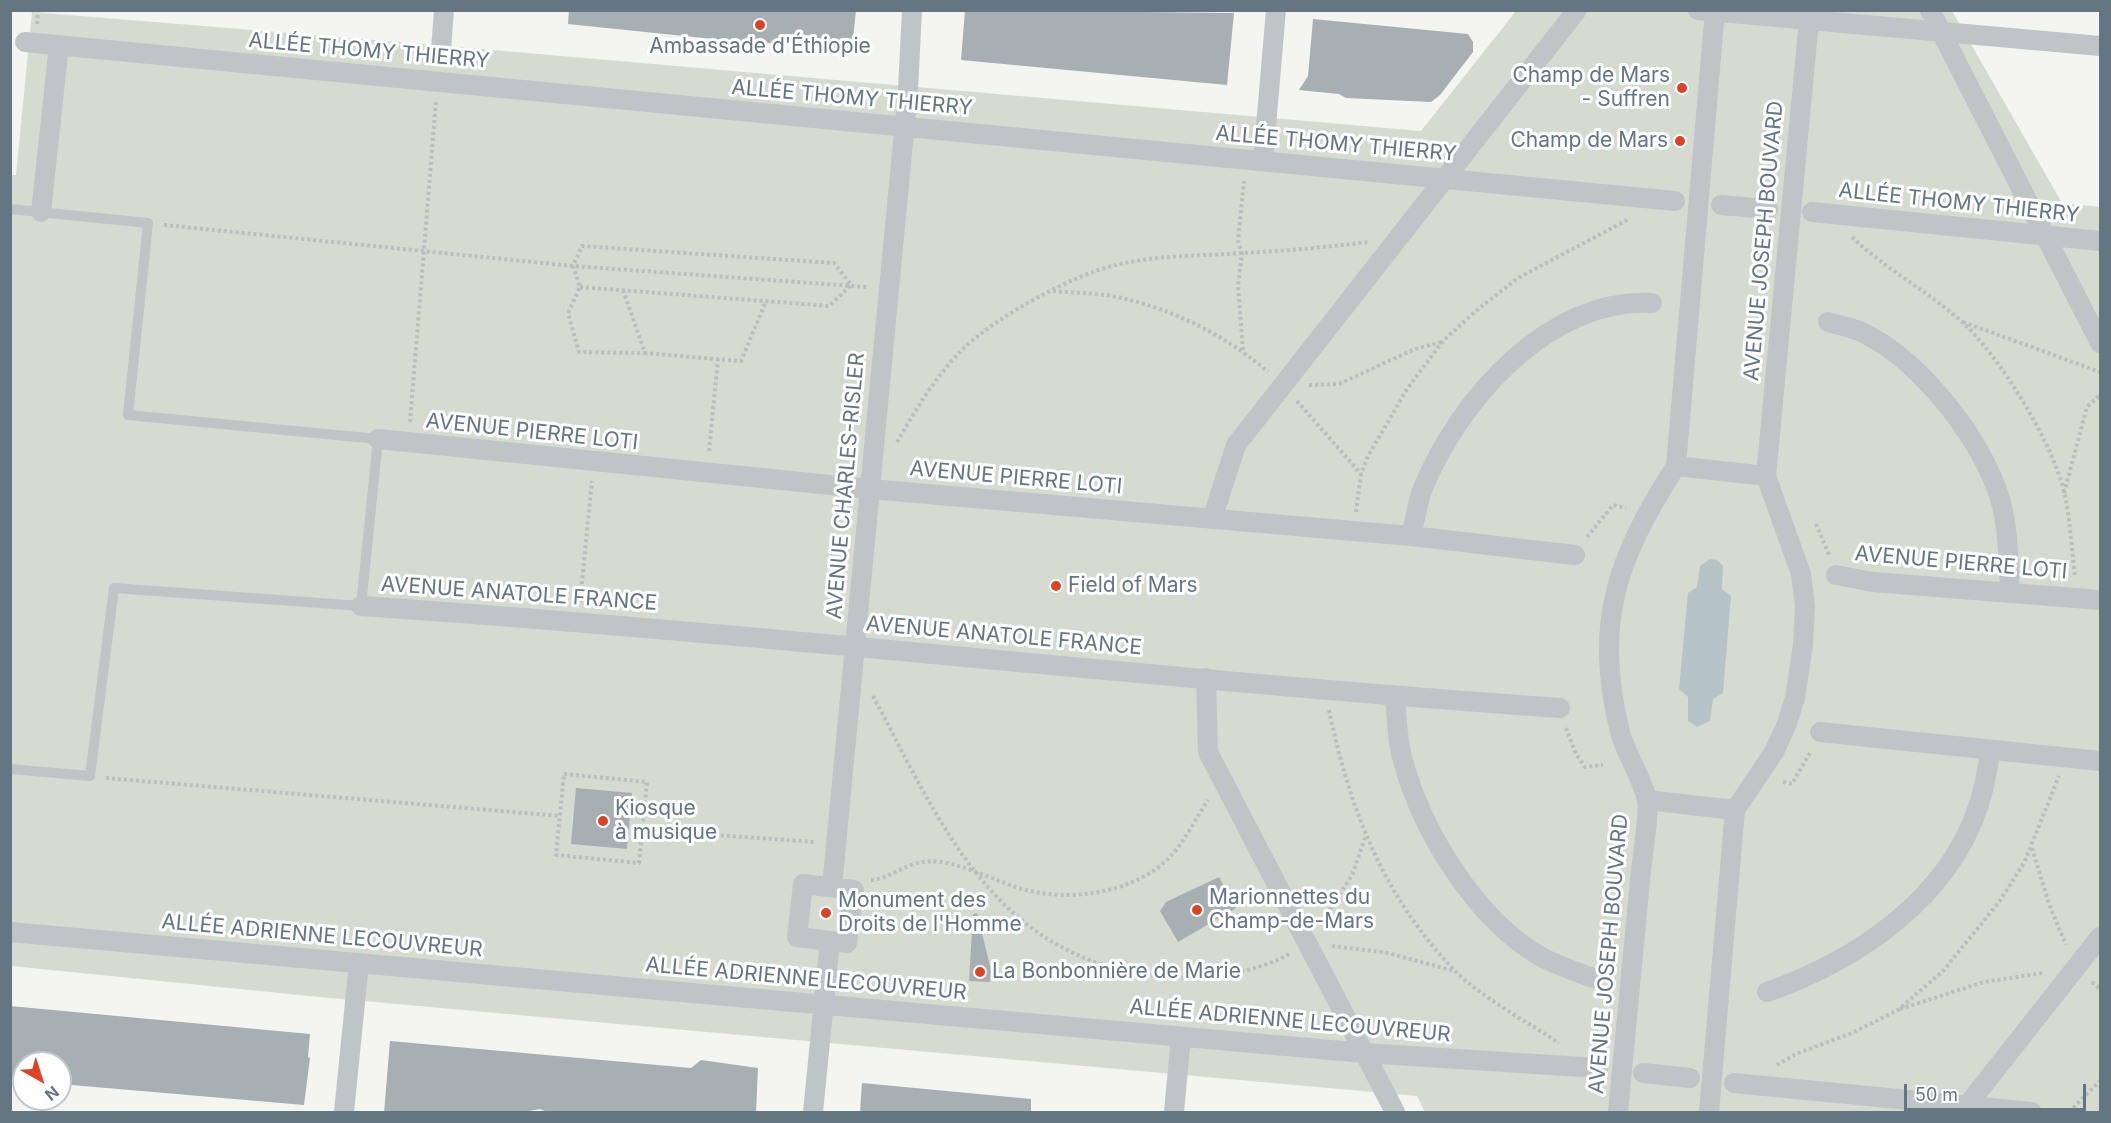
<!DOCTYPE html>
<meta charset="utf-8">
<style>
body{margin:0}
#map{position:relative;width:2111px;height:1123px;overflow:hidden;background:#f4f4f0;font-family:Inter,sans-serif}
canvas{display:block}
.frame{position:absolute;inset:0;border:12px solid #647681;pointer-events:none}
.north{position:absolute;left:12px;top:1051px;width:60px;height:60px;box-sizing:border-box;background:#fff;border:2px solid #c1c8cd;border-radius:50%;rotate:141deg;font-size:16px;font-weight:700;line-height:24px;text-align:center;color:#647681}
.north::after{content:'';display:block;margin:auto;width:21px;height:27px;background:#de4226;clip-path:polygon(50% 0,100% 100%,50% 72%,0 100%)}
.scale{position:absolute;left:1904px;top:1084px;width:182px;height:27px;box-sizing:border-box;border:3px solid #647681;border-top:0;padding-left:8px;font-size:18px;line-height:21px;white-space:nowrap;color:#647681;-webkit-text-stroke:4px #fff;paint-order:stroke}
</style>
<div id="map">
<canvas width="2111" height="1123"></canvas>
<div class="frame"></div>
<div class="north">N</div>
<div class="scale">50 m</div>
</div>
<script>
const g = document.querySelector('canvas').getContext('2d');
g.lineJoin = 'round';
function fillPath(path, color) { g.fillStyle = color; g.fill(path, 'evenodd'); }
function trace(path, color, width, dash) { g.strokeStyle = color; g.lineWidth = width; g.lineCap = dash ? 'butt' : 'round'; g.setLineDash(dash || []); g.stroke(path); }
function label(font, color, halo, rows, align = 'center') {
  g.font = font + ' Inter,sans-serif'; g.lineWidth = 6; g.setLineDash([]); g.textBaseline = 'middle'; g.strokeStyle = halo; g.fillStyle = color; for (const [text, x, y, turn = 0] of rows) {
    g.save(); g.translate(x, y); g.rotate((+turn || 0) * Math.PI / 180); g.textAlign = isNaN(turn) ? turn : align; if (halo) g.strokeText(text, 0, 0); g.fillText(text, 0, 0); g.restore();
  }
}
const green = new Path2D(`
 M 1516,11 L 1952,11 L 2062,203 L 2100,207 L 2100,1112 L 1425,1112 L 1417,1096 L 319,997 L 11,966 L 10,175 L 16,175 L 32,12 L 424,44 L 1421,131 Z`);
const water = new Path2D(`
 M 1710,559 L 1717,560 L 1723,566 L 1722,589 L 1731,596 L 1723,693 L 1713,699 L 1710,721 L 1697,727 L 1688,721 L 1688,697 L 1679,689 L 1688,593 L 1697,587 L 1700,566 Z`);
const building = new Path2D(`
 M 569,10 L 856,10 L 852,49 L 723,40 L 568,24 Z
 M 965,10 L 1234,13 L 1227,85 L 961,60 Z
 M 1313,19 L 1468,34 L 1473,42 L 1473,52 L 1440,95 L 1431,102 L 1346,98 L 1339,94 L 1299,90 L 1308,76 Z
 M 576,788 L 632,793 L 627,849 L 571,844 Z
 M 1219,877 L 1236,908 L 1178,942 L 1160,911 L 1166,902 Z
 M 977,913 L 991,970 L 990,982 L 969,981 L 973,914 Z
 M 10,1006 L 310,1034 L 308,1057 L 310,1058 L 304,1105 L 60,1084 L 60,1063 L 24,1063 L 24,1081 L 10,1079 Z
 M 390,1041 L 691,1068 L 701,1060 L 758,1068 L 756,1113 L 549,1113 L 540,1109 L 518,1113 L 384,1113 Z
 M 862,1083 L 1031,1099 L 1031,1113 L 860,1113 Z`);
const path = new Path2D(`
 M 37,24 L 38,10
 M 164,225 L 573,266 L 867,287
 M 1852,237 C 1885,269 1926,290 1961,321 C 1999,355 2054,444 2065,495 C 2070,522 2072,550 2075,577
 M 580,287 L 829,306 L 851,285 L 834,263 L 582,246 L 573,266 L 580,287 L 568,313 L 579,352 L 645,353
 M 623,290 L 645,353 L 741,361 L 766,301
 M 1053,291 C 1076,293 1103,293 1126,299 C 1177,311 1229,338 1268,372
 M 1963,322 L 2100,372
 M 1243,350 L 1238,286 L 1242,253 L 1238,241 L 1244,181
 M 1309,385 L 1339,384 L 1415,349 L 1442,342
 M 1297,401 L 1361,474
 M 410,422 L 436,101
 M 897,442 C 916,409 937,374 965,347 C 998,316 1072,275 1116,265 C 1157,255 1200,256 1242,253 C 1284,251 1327,247 1369,242
 M 709,451 L 718,359
 M 2064,493 L 2087,407 L 2100,395
 M 1356,512 L 1361,474 L 1368,456 L 1407,389 L 1443,341 L 1477,310 L 1518,278 L 1629,219
 M 1816,524 L 1830,557
 M 1587,537 L 1613,505 L 1626,508
 M 580,602 L 592,481
 M 873,696 C 941,824 994,957 1156,976 C 1196,981 1255,974 1289,954
 M 1329,710 C 1350,810 1382,894 1454,970 C 1478,995 1529,1023 1559,1043
 M 1566,728 L 1576,754 L 1585,767 L 1603,765
 M 564,774 L 647,782 L 639,863 L 556,855 Z
 M 106,778 L 560,816
 M 1783,782 L 1792,784 L 1811,751
 M 643,830 L 815,842
 M 2032,848 L 2049,904 L 2066,945
 M 871,880 C 892,879 910,857 941,862 C 968,866 993,880 1019,888 C 1067,903 1134,894 1170,857 C 1185,841 1196,818 1208,800
 M 1320,925 L 1352,875 L 1365,838
 M 1332,946 L 1388,953 L 1454,971
 M 2092,982 L 2100,989
 M 1900,1009 L 1984,982 L 2043,973
 M 1777,1065 L 1796,1054 L 1852,1033 L 1898,1010 L 1943,971 L 1999,902 L 2024,863 L 2059,776
 M 2069,1112 L 2100,1081`);
const lane = new Path2D(`
 M 10,209 L 148,223 L 128,415 L 378,439 L 361,606 L 114,588 L 90,776 L 10,769`);
const street = new Path2D(`
 M 1698,10 L 2100,46
 M 1930,10 L 2100,343
 M 25,42 L 1675,201
 M 441,50 L 444,10
 M 1263,161 L 1276,10
 M 1721,205 L 1768,209
 M 41,212 L 59,45
 M 1812,212 L 2100,241
 M 1828,322 C 1838,325 1849,327 1859,331 C 1916,356 1974,430 1996,487 C 2009,520 2008,557 2010,592
 M 378,439 L 870,489 L 1411,536 L 1575,555
 M 1676,466 L 1766,476
 M 1212,519 L 1236,445 L 1577,10
 M 1411,536 C 1415,521 1417,503 1423,488 C 1459,400 1549,297 1652,303
 M 1836,575 L 1873,582 L 2100,600
 M 361,606 C 761,633 1160,680 1560,708
 M 1206,678 L 1208,752 L 1395,1112
 M 1395,697 C 1397,718 1397,743 1404,764 C 1423,833 1476,918 1538,955 C 1555,965 1575,971 1593,978
 M 1820,732 L 2100,761
 M 1647,800 L 1735,810
 M 832,887 L 908,90 L 912,10
 M 10,932 L 1364,1053 L 1598,1068
 M 1767,992 C 1856,961 1949,899 1979,804 C 1985,787 1987,768 1991,750
 M 1643,1073 L 1690,1078
 M 1734,1083 L 2032,1112
 M 344,1112 L 359,963
 M 813,1112 L 830,941 L 847,943 L 854,890 L 803,884 L 797,937 L 830,941
 M 1174,1112 L 1181,1037
 M 1618,1112 C 1625,1035 1633,958 1640,881 C 1641,863 1650,814 1647,800 C 1642,777 1626,755 1620,732 C 1593,622 1617,558 1676,466 L 1715,10
 M 1709,1112 L 1735,810 L 1774,752 L 1786,726 L 1795,698 L 1803,645 L 1805,606 L 1801,574 L 1766,476 L 1810,10
 M 1962,1112 L 2100,937`);
const markers = [
 [760,25,6,"#de4226"],
 [1682,88,6,"#de4226"],
 [1680,141,6,"#de4226"],
 [1056,586,6,"#de4226"],
 [603,821,6,"#de4226"],
 [1197,910,6,"#de4226"],
 [826,913,6,"#de4226"],
 [980,972,6,"#de4226"]
];
const poiNames = [
 ["Ambassade d'Éthiopie",760,47,"center"],
 ["Champ de Mars",1670,76,"right"],
 ["- Suffren",1670,100,"right"],
 ["Champ de Mars",1668,141,"right"],
 ["Field of Mars",1068,586],
 ["Kiosque",615,809],
 ["à musique",615,833],
 ["Marionnettes du",1209,898],
 ["Champ-de-Mars",1209,922],
 ["Monument des",838,901],
 ["Droits de l'Homme",838,925],
 ["La Bonbonnière de Marie",992,972]
];
const streetNames = [
 ["ALLÉE THOMY THIERRY",369,51,5],
 ["ALLÉE THOMY THIERRY",852,98,5],
 ["ALLÉE THOMY THIERRY",1336,144,5],
 ["ALLÉE THOMY THIERRY",1959,203,6],
 ["AVENUE JOSEPH BOUVARD",1764,241,-85],
 ["AVENUE PIERRE LOTI",532,432,6],
 ["AVENUE PIERRE LOTI",1016,478,5],
 ["AVENUE CHARLES-RISLER",846,486,-85],
 ["AVENUE PIERRE LOTI",1961,563,5],
 ["AVENUE ANATOLE FRANCE",519,594,4],
 ["AVENUE ANATOLE FRANCE",1004,636,5],
 ["ALLÉE ADRIENNE LECOUVREUR",322,936,5],
 ["AVENUE JOSEPH BOUVARD",1609,954,-85],
 ["ALLÉE ADRIENNE LECOUVREUR",806,979,5],
 ["ALLÉE ADRIENNE LECOUVREUR",1290,1021,5]
];
fillPath(green, '#d6dbd1');
fillPath(water, '#b7c4c7');
fillPath(building, '#a7afb3');
trace(path, '#bbbdbf', 4, [3, 3]);
trace(lane, '#bfc4c6', 10);
trace(street, '#bfc4c6', 20);
for (const [x, y, r, color] of markers) { const dot = new Path2D(); dot.arc(x, y, r, 0, 2 * Math.PI); g.fillStyle = color; g.fill(dot); trace(dot, '#fff', 2); }
label('21px', '#647681', '#fff', poiNames, 'left');
label('21px', '#647681', '#fff', streetNames);
</script>
